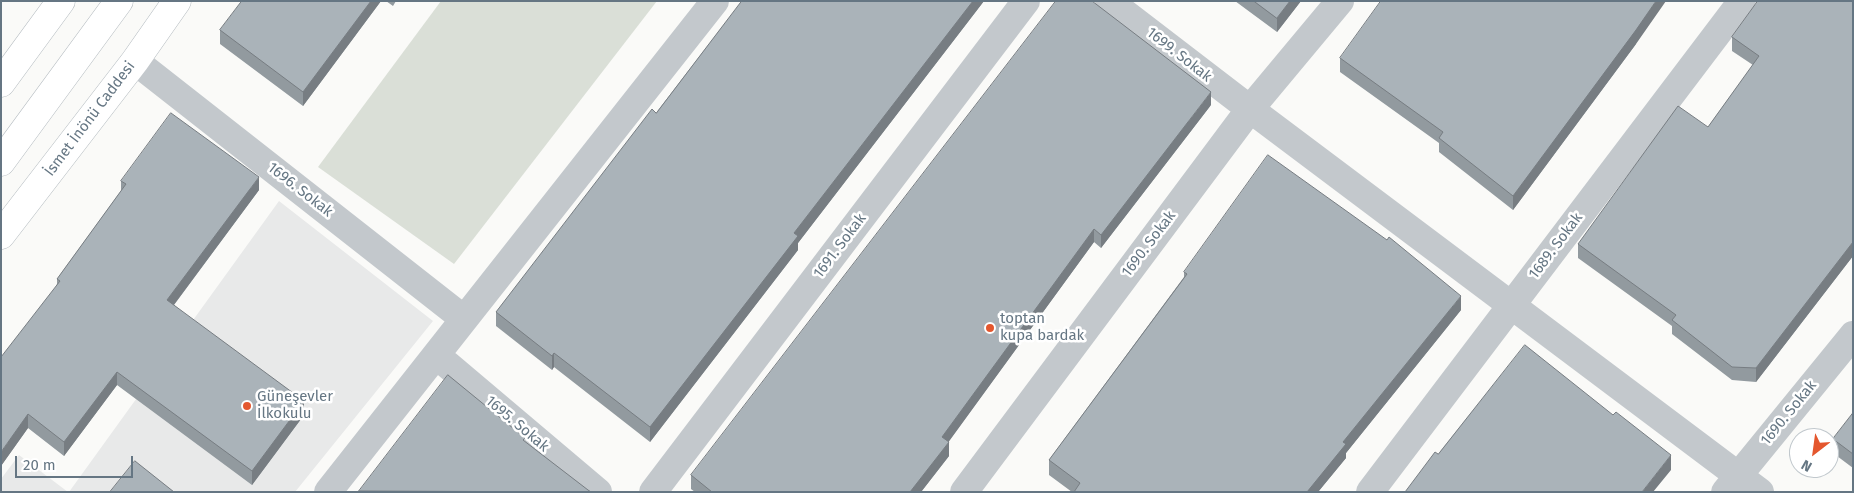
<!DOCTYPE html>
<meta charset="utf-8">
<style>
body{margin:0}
#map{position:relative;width:1854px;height:493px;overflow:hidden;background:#fafaf8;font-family:"Fira Sans",sans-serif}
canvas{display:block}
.frame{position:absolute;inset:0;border:2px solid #657683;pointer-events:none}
.north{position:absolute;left:1789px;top:428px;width:50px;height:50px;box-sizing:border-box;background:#fff;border:1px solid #c1c8cd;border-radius:50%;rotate:210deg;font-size:14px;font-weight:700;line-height:20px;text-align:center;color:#657683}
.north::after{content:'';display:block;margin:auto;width:18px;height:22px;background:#e4572e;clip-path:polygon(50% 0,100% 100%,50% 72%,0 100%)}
.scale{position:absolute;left:15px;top:456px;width:118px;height:22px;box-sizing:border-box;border:2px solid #657683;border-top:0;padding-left:6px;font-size:15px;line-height:18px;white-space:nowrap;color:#657683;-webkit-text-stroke:4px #fff;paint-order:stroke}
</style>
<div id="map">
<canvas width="1854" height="493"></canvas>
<div class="frame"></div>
<div class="north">N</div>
<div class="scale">20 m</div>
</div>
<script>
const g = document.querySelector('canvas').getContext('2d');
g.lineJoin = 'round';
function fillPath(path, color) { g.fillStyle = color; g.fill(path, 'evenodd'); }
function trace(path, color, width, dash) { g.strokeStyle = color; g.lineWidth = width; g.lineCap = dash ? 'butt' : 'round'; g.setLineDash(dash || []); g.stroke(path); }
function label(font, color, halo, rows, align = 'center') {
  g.font = font + ' "Fira Sans",sans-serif'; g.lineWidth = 5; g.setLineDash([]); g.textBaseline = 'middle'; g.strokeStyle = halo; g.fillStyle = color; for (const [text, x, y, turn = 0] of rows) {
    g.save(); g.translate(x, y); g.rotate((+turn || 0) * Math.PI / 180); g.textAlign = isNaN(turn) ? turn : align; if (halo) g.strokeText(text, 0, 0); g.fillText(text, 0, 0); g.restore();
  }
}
const built = new Path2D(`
 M 279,201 L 433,321 L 295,492 L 69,492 Z
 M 19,455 L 68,492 L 1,492 L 1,479 Z`);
const green = new Path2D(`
 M 441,1 L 657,1 L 454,264 L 318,167 Z`);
const minor = new Path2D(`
 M 1109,1 L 1250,109 L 1760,492
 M 135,61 L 464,319
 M 436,355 L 598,492
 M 328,492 L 715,1
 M 653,492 L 1026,1
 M 964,492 L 1250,109 L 1340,1
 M 1370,492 L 1742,1
 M 1725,492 L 1853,335`);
const secondary = new Path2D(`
 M 1,83 L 61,1
 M 1,162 L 119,1
 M 1,235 L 135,61 L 177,1`);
const wall = new Path2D(`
 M 242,1 L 381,1 L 303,106 L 220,44 L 220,30 Z
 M 386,1 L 396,1 L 393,6 Z
 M 742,1 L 984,1 L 798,243 L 798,250 L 650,442 L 554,367 L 552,370 L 496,326 L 496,312 L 656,113 Z
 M 1235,1 L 1301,1 L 1277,32 Z
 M 1853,1 L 1853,256 L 1756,382 L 1732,380 L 1672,334 L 1672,326 L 1578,258 L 1578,244 L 1708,127 L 1753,65 L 1732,51 L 1732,37 Z
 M 1636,44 L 1513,210 L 1439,152 L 1439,143 L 1340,72 L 1340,58 Z
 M 1211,105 L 1101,248 L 1094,242 L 948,442 L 949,456 L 921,492 L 695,492 L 691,489 L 691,475 Z
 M 121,181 L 259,190 L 174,305 L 304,415 L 252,485 L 117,385 L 64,456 L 28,428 L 1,466 L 57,284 L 57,279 L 121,191 Z
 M 1184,272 L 1461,310 L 1346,453 L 1346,458 L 1318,492 L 1072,492 L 1049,475 L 1049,460 L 1184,277 Z
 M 1853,413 L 1853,468 L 1833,453 L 1833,439 Z`);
const shadedWall = new Path2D(`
 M 371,1 L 381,1 L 303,106 L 303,92 Z
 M 973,1 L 984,1 L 798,243 L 798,250 L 650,442 L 650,427 L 794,233 Z
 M 1290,1 L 1301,1 L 1277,32 L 1277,18 Z
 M 1656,1 L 1666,1 L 1636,44 L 1513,210 L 1513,196 Z
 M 1211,92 L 1211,105 L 1101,248 L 1101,235 Z
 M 259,177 L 259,190 L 167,314 L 167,300 Z
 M 1094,229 L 1094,242 L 942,451 L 942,437 Z
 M 1853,242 L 1853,256 L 1756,382 L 1756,368 Z
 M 1461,296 L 1461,310 L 1346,453 L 1346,458 L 1318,492 L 1307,492 L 1343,442 Z
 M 554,353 L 554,367 L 552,370 L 552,356 Z
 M 117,372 L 117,385 L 64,456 L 64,442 Z
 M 304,401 L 304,415 L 252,485 L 252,471 Z
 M 28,414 L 28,428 L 1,466 L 1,452 Z
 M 949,442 L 949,456 L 921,492 L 910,492 Z
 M 1671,455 L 1671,470 L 1653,492 L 1642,492 Z`);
const building = new Path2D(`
 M 242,1 L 371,1 L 303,92 L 220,30 Z
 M 742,1 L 973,1 L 794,233 L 798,236 L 650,427 L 554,353 L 552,356 L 496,312 L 652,109 L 656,113 Z
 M 1056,1 L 1092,1 L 1211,92 L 1101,235 L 1094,229 L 942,437 L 949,442 L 910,492 L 712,492 L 691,475 Z
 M 1254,1 L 1290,1 L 1277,18 Z
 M 1381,1 L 1656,1 L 1636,30 L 1513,196 L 1439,138 L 1443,132 L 1340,58 Z
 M 1758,1 L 1853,1 L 1853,242 L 1756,368 L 1732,367 L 1672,320 L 1676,315 L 1578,244 L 1678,106 L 1708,127 L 1759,56 L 1732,37 Z
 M 171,113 L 259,177 L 167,300 L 304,401 L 252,471 L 117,372 L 64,442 L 28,414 L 1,452 L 1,357 L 60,281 L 57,279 L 126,184 L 121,181 Z
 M 1268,155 L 1387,240 L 1389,237 L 1461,296 L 1343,442 L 1346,444 L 1307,492 L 1074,492 L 1080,483 L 1049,460 L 1187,274 L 1184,272 Z
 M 1525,345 L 1613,415 L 1616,412 L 1671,455 L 1642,492 L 1405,492 L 1435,452 L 1438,454 Z
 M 448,375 L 525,438 L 523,440 L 588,490 L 591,492 L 359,491 Z
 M 1853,413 L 1853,454 L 1833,439 Z
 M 135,461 L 174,492 L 110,492 Z`);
const markers = [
 [990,328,5,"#e4572e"],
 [247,406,5,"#e4572e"]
];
const streetNames = [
 ["1699. Sokak",1179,55,38],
 ["İsmet İnönü Caddesi",90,119,-53],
 ["1696. Sokak",300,190,38],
 ["1690. Sokak",1149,244,-53],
 ["1691. Sokak",840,246,-53],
 ["1689. Sokak",1556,246,-53],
 ["1690. Sokak",1789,413,-51],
 ["1695. Sokak",517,424,40]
];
const poiNames = [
 ["toptan",1000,319],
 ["kupa bardak",1000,336],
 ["Güneşevler",257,397],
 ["İlkokulu",257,414]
];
fillPath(built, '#e8e9e9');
fillPath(green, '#dadfd7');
trace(secondary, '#b3babf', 29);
trace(minor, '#c3c8cc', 28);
trace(secondary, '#fff', 28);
fillPath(wall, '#929a9f');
fillPath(shadedWall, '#777d82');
fillPath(building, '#aab3b9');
trace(building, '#777d82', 1);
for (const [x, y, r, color] of markers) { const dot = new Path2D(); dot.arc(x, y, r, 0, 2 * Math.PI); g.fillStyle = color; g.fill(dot); trace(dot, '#fff', 2); }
label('15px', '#657683', '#fff', streetNames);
label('15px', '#657683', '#fff', poiNames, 'left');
</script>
